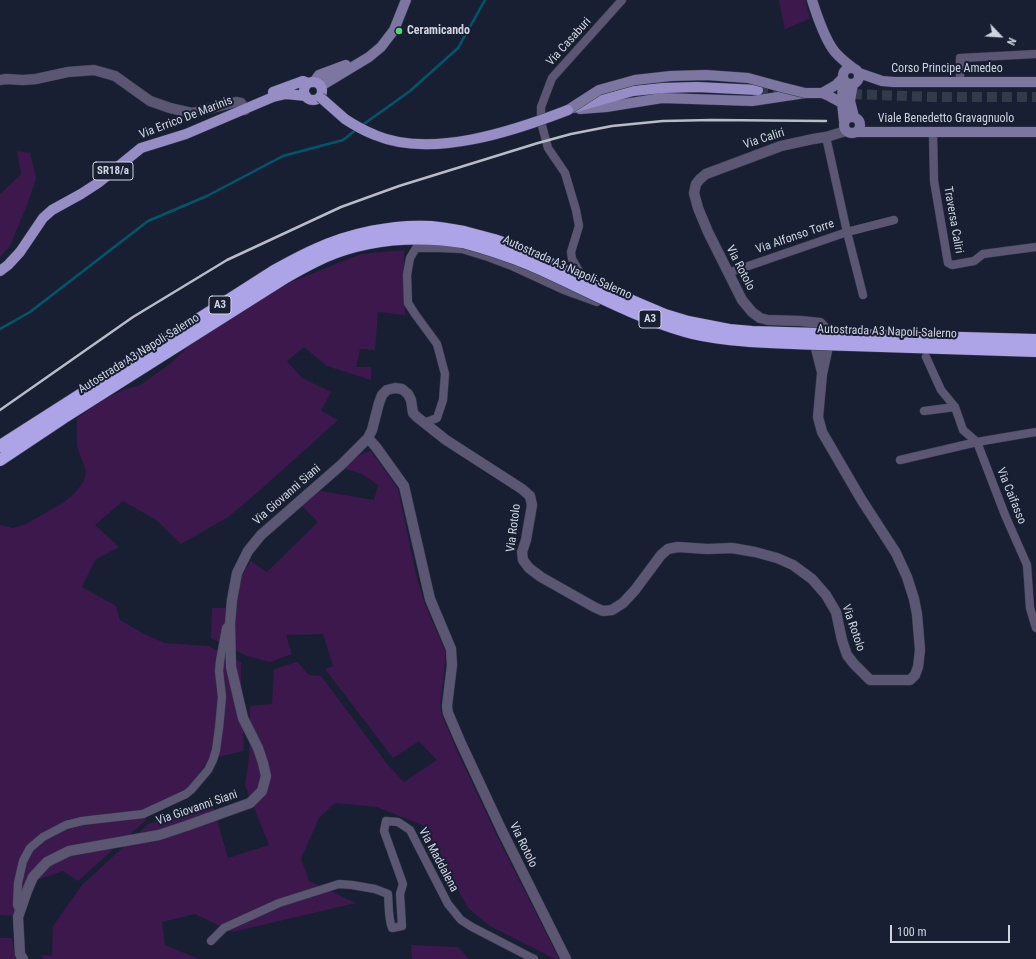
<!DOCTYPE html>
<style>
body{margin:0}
#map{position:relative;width:1036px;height:959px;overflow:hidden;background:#181f32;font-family:"Roboto Condensed",sans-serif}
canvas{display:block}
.north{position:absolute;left:980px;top:16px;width:40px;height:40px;-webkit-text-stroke:3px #181f32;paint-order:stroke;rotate:115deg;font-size:11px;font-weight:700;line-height:16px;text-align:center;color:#ced4e1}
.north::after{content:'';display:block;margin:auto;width:14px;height:18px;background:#ced4e1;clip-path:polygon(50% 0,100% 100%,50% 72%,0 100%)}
.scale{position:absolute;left:890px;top:925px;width:120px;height:18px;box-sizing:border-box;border:2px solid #ced4e1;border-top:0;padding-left:5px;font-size:12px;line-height:14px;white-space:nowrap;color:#ced4e1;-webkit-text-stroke:3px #181f32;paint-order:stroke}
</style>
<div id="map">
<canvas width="1036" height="959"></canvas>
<div class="north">N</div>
<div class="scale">100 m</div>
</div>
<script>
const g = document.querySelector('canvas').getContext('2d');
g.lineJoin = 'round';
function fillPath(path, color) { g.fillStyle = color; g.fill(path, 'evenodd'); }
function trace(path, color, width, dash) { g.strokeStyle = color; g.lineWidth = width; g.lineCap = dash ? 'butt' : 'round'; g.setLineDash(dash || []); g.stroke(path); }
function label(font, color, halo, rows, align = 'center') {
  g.font = font + ' "Roboto Condensed",sans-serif'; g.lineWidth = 4; g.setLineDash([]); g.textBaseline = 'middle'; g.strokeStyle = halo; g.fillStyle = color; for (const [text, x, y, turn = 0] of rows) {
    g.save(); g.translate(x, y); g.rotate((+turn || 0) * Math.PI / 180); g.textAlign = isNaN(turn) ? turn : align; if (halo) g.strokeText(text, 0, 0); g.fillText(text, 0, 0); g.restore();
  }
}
const green = new Path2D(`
 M 779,0 L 805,0 L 810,19 L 785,29 L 782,16 L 779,2 Z
 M 17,151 L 30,153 L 36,178 L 27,205 L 10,246 L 0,257 L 0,194 L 21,174 Z
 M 404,250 L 405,315 L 378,312 L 375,350 L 360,349 L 356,367 L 371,367 L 371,380 L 327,366 L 304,347 L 287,361 L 302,378 L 331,392 L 321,411 L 338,420 L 258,492 L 228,517 L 181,544 L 156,520 L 123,501 L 95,525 L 119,547 L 95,560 L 82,587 L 116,606 L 120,620 L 144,634 L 165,643 L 208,646 L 241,662 L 241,686 L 244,751 L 209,759 L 189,787 L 144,810 L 146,820 L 78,881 L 63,871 L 31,882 L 14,916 L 0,915 L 0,525 L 13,528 L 26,524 L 63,503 L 75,493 L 84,481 L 86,471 L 77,446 L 77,418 L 105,399 L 125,389 L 139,386 L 171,363 L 193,342 L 286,284 L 361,254 Z
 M 369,451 L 371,451 L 398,489 L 417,578 L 424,602 L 445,651 L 445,664 L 440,706 L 442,715 L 454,744 L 496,834 L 559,959 L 555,959 L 490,926 L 468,908 L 422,825 L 377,807 L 335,803 L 319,818 L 301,859 L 309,881 L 356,903 L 232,932 L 195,914 L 162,922 L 165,945 L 199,959 L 43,959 L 41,955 L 52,956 L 53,926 L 82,885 L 148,824 L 212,802 L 228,858 L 269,845 L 245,785 L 249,758 L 250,706 L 272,704 L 274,669 L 297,662 L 309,675 L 321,676 L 388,765 L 404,782 L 437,760 L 419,741 L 393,758 L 325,669 L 333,666 L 323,634 L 286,635 L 292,654 L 270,662 L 247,656 L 211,638 L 212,608 L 236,608 L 241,576 L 251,561 L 267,572 L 318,522 L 301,505 L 320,491 L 374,500 L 378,485 L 362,474 L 343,468 L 358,456 Z
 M 0,938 L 12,938 L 15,954 L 17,959 L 0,959 Z
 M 411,945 L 458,947 L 469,959 L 412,959 Z`);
const stream = new Path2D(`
 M 361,126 L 410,91 L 458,48 L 485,0
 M 0,329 L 30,312 L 148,221 L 207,196 L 283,156 L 343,140 L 357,129`);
const primaryTunnel = new Path2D(`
 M 758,90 L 790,92
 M 822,93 L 933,97 L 1036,97`);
const minor = new Path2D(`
 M 960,82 L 960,58 L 1036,54
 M 933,133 L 934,181 L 948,263 L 952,265 L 974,261 L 983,254 L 1036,247
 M 826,137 L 847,232 L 863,295
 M 728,273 L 847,232 L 894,220
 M 583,278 L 572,259 L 571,252 L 579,226 L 576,210 L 565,173 L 548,148 L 541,122 L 541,107 L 552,78 L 622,0
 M 926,357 L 941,390 L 955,407 L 963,430 L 977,442 L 1036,432
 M 924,411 L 955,407
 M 424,423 L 437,418 L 443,400 L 445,374 L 437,344 L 415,314 L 408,303 L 407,275 L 410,258 L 416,248 L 440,248 L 462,249 L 488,257 L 512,266 L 564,290 L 597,302 L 593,295
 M 900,460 L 977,442 L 1005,515 L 1027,565 L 1030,608 L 1036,628
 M 20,912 L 17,905 L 18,883 L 23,861 L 30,848 L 43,837 L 66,825 L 82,821 L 143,814 L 186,794 L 191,790 L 208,770 L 213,760 L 216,750 L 219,728 L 222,697 L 219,671 L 220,661 L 226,628 L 230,624
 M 211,941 L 224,928 L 279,903 L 339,884 L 352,885 L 375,889 L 388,894 C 389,906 388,917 392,928 L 402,926 L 400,894 L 403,884 L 384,831 L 386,821 L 398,822 L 410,830 L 448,904 L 461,920 L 472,927 L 534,959`);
const tertiary = new Path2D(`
 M 0,80 L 6,79 L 23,80 L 36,79 L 68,72 L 94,70 L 115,76 L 150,101 L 170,108 L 192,113 L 236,102 L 241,103 L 245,110
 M 813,337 L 822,372
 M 368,438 L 376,447 L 404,486 L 430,599 L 451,649 L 452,665 L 447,706 L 448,713 L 460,741 L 502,831 L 566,959
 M 23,959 L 20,954 L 18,917 L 27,891 L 33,877 L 47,862 L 69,851 L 159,835 L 186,826 L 250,803 L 262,791 L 266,776 L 263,763 L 258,748 L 243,718 L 231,667 L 230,624 L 232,600 L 237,573 L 248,551 L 261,535 L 341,465 L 368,438 L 372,430 L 379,403 L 382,395 L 387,390 L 395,388 L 402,389 L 408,394 L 411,400 L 413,413 L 417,417 L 446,440 L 522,489 L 530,496 L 532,505 L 526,540 L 522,552 L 523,560 L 529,568 L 541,577 L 594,607 L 603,611 L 612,610 L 623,603 L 635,590 L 661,555 L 668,549 L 678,547 L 707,549 L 732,548 L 755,552 L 777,558 L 793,565 L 812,579 L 826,595 L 836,612 L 842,640 L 847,655 L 854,664 L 870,680 L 910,680 L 915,675 L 918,667 L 920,650 L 917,614 L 914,599 L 907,577 L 896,553 L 861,499 L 822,432 L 818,417 L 822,374 L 827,351 L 827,340 L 825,328 L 820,323 L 801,321 L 768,320 L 760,318 L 752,312 L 742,300 L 708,232 L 698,208 L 694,193 L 696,184 L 700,179 L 706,174 L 781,146 L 813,139 L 826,137 L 846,131`);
const secondary = new Path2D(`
 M 812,0 C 817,16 823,34 832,48 C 837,56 845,62 853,68
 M843 76a8 8 0 1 1 16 0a8 8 0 1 1-16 0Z
 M 859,73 L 882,81 L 894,82 L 1036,82
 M 843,78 L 842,103 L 844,121
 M 314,82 L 319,75 L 346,65
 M 853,84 L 850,101 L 854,117
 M 321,86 L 369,57 L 381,47 L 394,30 L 406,0
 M 822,93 L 836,85 L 843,78
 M 580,109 L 606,107 L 662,98 L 752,101 L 805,93 L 822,93 L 829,96 L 842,103
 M844 125a8 8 0 1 1 16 0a8 8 0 1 1-16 0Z
 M 856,132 L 1036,132`);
const primary = new Path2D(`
 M304 91a9 9 0 1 1 18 0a9 9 0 1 1-18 0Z
 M 273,92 L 303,81 L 308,83
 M 573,108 L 633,91 L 663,88 L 697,87 L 758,90
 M 0,271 L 8,265 L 20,252 L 43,218 L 52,210 L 81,194 L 98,183 L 141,148 L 186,134 L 273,97 L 286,94 L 306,96`);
const motorway = new Path2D(`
 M 852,335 L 1036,340
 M 850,345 L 1036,351
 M 0,446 L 274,271 C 287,264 301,256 315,250 C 350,234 392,225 431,227 C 442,228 453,230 464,232
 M 0,460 L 63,418 L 286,277 C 298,270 311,263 324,257 C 368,238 415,235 463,242`);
const rail = new Path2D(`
 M 0,410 L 133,317 L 227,260 L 341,207 L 399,186 L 538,143 L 571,134 L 612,126 L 663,121 L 712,120 L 826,121`);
const secondaryBridge = new Path2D(`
 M 568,110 L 599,90 L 635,80 L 671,76 L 706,75 L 748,78 L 781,87 L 805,93`);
const primaryBridge = new Path2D(`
 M 320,97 C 328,104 337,112 345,119 C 354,125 365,131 375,135 C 431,159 514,131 568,110`);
const motorwayBridge = new Path2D(`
 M 464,232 L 494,240 L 509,245 L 632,301 L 665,315 L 688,322 L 729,330 L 752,332 L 852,335
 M 463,242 C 485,248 507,255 529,264 C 580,286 630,315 685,331 C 706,337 728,339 750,341 C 784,343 817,344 850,345`);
const markers = [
 [399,31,4,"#54d672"]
];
const shields = [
 [113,171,40],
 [220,305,22],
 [650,319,22]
];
const shieldNames = [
 ["SR18/a",113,171],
 ["A3",220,305],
 ["A3",650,319]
];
const poiNames = [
 ["Ceramicando",407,31]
];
const streetNames = [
 ["Via Casaburi",569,42,-48],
 ["Corso Principe Amedeo",947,69],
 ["Via Errico De Marinis",186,118,-21],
 ["Viale Benedetto Gravagnuolo",946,119],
 ["Via Caliri",764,139,-18],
 ["Traversa Caliri",953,220,80],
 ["Via Alfonso Torre",795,237,-19],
 ["Autostrada A3 Napoli-Salerno",567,268,24],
 ["Via Rotolo",740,268,63],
 ["Autostrada A3 Napoli-Salerno",887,332,2],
 ["Autostrada A3 Napoli-Salerno",139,354,-32],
 ["Via Giovanni Siani",287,495,-41],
 ["Via Caifasso",1011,496,68],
 ["Via Rotolo",514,528,-83],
 ["Via Rotolo",853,628,71],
 ["Via Giovanni Siani",197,808,-19],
 ["Via Rotolo",523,845,64],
 ["Via Maddalena",438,860,62]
];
fillPath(green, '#3d184c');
trace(stream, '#00576a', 2.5);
trace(primaryTunnel, '#333a4c', 10, [10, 5]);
trace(minor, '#353c4e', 9);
trace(tertiary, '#353c4e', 11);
trace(secondary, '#353c4e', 11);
trace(primary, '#353c4e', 11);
trace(motorway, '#353c4e', 13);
trace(minor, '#5b5772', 8);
trace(tertiary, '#5b5772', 10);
trace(secondary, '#7c76a1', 10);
trace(primary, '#968dc5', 10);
trace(motorway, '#ada3e7', 12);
trace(rail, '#b6bcca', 2.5);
trace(secondaryBridge, '#353c4e', 11, []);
trace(primaryBridge, '#353c4e', 11, []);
trace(motorwayBridge, '#353c4e', 13, []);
trace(secondaryBridge, '#7c76a1', 10);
trace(primaryBridge, '#968dc5', 10);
trace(motorwayBridge, '#ada3e7', 12);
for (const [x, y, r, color] of markers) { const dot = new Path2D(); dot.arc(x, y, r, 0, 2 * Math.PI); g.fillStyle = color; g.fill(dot); trace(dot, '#181f32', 1.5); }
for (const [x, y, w] of shields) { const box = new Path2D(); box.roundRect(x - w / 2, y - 9, w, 18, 3); g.fillStyle = '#181f32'; g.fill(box); trace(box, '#ced4e1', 1); }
label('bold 11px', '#ced4e1', null, shieldNames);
label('bold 12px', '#ced4e1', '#181f32', poiNames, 'left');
label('12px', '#ced4e1', '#181f32', streetNames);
</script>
